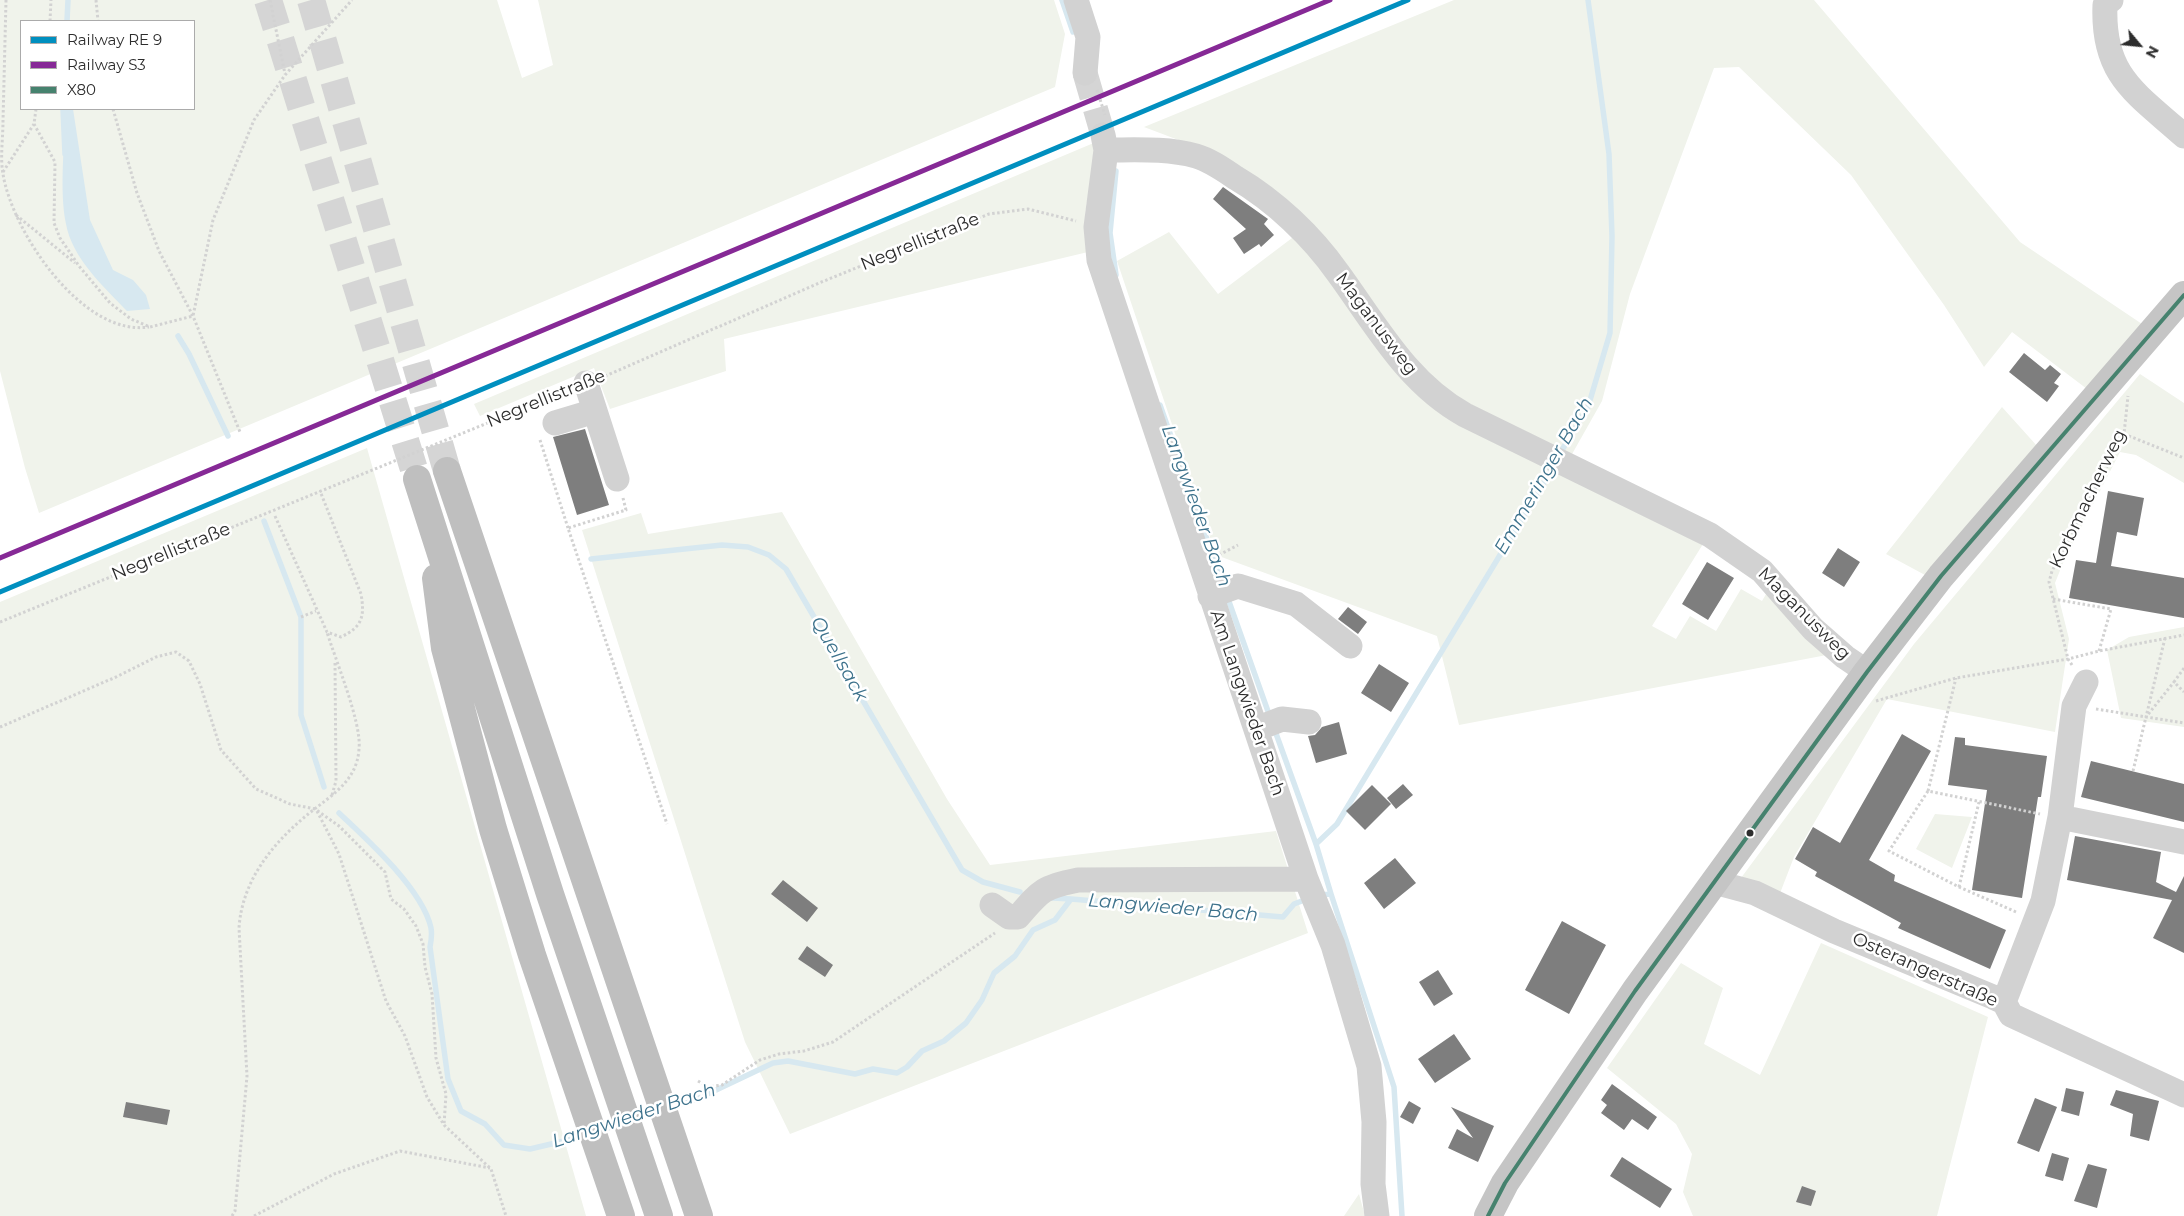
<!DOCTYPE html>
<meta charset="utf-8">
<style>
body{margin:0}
#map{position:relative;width:2184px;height:1216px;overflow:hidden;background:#fff;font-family:Montserrat,sans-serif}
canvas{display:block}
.legend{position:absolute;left:20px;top:20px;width:175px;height:90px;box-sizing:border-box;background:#fff;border:1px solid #ababab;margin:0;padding:6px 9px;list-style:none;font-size:15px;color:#2d2d2d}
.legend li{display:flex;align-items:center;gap:10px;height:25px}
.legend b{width:25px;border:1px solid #ababab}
.north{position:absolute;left:2114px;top:20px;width:50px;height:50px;-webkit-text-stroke:4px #fff;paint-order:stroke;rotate:118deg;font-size:14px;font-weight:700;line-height:20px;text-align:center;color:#2d2d2d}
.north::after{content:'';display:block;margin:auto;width:18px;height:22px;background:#2d2d2d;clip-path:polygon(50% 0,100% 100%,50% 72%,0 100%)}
</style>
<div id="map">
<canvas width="2184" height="1216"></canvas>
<ul class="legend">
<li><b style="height:6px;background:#008fbf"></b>Railway RE 9</li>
<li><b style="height:6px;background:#862996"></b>Railway S3</li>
<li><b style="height:6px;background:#46826e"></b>X80</li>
</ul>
<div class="north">N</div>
</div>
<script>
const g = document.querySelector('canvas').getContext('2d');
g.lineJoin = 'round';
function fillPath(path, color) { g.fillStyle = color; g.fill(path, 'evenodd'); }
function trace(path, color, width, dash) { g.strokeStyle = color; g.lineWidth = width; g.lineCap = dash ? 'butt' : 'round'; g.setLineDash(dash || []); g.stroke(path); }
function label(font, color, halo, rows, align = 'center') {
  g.font = font + ' Montserrat,sans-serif'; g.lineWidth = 5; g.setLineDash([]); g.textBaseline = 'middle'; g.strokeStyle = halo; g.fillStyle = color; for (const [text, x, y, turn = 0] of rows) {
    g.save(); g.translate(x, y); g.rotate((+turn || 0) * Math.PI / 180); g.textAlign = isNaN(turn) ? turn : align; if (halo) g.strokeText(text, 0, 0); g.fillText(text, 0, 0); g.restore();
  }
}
const green = new Path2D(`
 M 0,0 L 497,0 L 522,78 L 553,65 L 538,0 L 1054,0 L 1065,34 L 1055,87 L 39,513 L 25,468 L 0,371 ZM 21,21 L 194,21 L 194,109 L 21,109 Z
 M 1454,0 L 1814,0 L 2020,242 L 2145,326 L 2087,389 L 2012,332 L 1984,367 L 1944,305 L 1851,175 L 1739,67 L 1714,68 L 1630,294 L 1602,401 L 1567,463 L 1450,401 L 1346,275 L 1189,144 L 1144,127 Z
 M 1096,142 L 1099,151 C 1090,187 1080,214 1088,252 L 724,339 L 726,371 L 610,409 L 594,368 L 480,416 L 474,404 Z
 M 1169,232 L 1218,294 L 1296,235 L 1402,371 L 1708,536 L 1652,626 L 1676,639 L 1690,616 L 1716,631 L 1741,589 L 1762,601 L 1769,589 L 1832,654 L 1459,725 L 1437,636 L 1216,555 L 1117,261 Z
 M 2140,374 L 2184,403 L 2184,483 L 2136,455 L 2120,452 L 2063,563 L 2055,583 L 2069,639 L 2055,732 L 1887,699 L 1794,857 L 1777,901 L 1738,882 L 1914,644 Z
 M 2002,407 L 2038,447 L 1925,575 L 1886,554 Z
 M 367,448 L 586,1216 L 0,1216 L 0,602 Z
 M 782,512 L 947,799 L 990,865 L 1276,831 L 1308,933 L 790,1134 L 745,1042 L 582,530 L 641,513 L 648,534 Z
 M 2184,627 L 2184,727 L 2121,718 L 2107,650 L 2129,637 Z
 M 1935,814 L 1972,817 L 1952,868 L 1916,849 Z
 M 1821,943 L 1988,1017 L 1937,1216 L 1693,1216 L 1683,1192 L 1692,1154 L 1676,1124 L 1607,1068 L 1681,963 L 1723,988 L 1704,1044 L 1760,1075 Z
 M 1359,1194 L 1365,1216 L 1344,1216 Z`);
const water = new Path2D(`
 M 65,109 L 73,109 L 90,220 L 113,270 L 133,280 L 146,295 L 150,309 L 127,311 C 104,287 72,258 66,224 C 59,189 65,144 65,109 Z`);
const stream = new Path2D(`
 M 1062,0 L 1073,32
 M 67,21 L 68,0
 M 63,109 L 65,154
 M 1116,171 L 1110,233 L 1116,275
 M 178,336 L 189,354 L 228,436
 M 1160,405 L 1223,585
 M 1559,455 L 1588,407 L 1610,333 L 1612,236 L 1609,154 L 1588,0
 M 264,521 L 301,617 L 301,715 L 324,787
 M 591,559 L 722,545 L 748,547 L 769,555 L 786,569 L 962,870 L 983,882 L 1020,892
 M 1227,596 L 1270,717
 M 1274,728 L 1316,844 L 1331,894
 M 339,813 C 367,839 423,890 431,928 C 432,934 431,942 430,947 L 448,1079 L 461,1111 L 485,1124 L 504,1145 L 530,1149 L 585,1136
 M 1316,844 L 1337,824 L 1554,466
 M 1318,895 L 1331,894 L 1394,1087 L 1402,1216
 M 1053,898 L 1071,899
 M 670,1108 L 695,1100 L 773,1063 L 788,1061 L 855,1074 L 873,1069 L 897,1073 L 907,1067 L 922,1051 L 944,1041 L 966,1023 L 982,1000 L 994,973 L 1015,956 L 1033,930 L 1055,920 L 1071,899 L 1283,917 L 1294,904 L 1307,899
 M 634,1119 L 657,1112
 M 599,1131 L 621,1124`);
const building = new Path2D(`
 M 1223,187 L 1268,219 L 1264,224 L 1274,235 L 1261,247 L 1259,244 L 1244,254 L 1233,238 L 1246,229 L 1213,199 Z
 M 2024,353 L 2045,370 L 2050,365 L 2061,374 L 2054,383 L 2059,386 L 2047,402 L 2009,372 Z
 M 585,429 L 609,505 L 577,515 L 553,437 Z
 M 2108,491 L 2144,498 L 2137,536 L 2117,532 L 2111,566 L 2184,578 L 2184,618 L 2069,598 L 2076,560 L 2096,563 Z
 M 1838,548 L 1860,562 L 1844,587 L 1822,573 Z
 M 1707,562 L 1734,578 L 1708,620 L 1682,604 Z
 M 1348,607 L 1367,622 L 1358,634 L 1338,619 Z
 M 1379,664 L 1409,683 L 1391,712 L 1361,693 Z
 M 1339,722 L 1347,754 L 1316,763 L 1308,736 L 1315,735 L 1322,727 Z
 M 1902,734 L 1931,751 L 1869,860 L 1895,875 L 1894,881 L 2006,930 L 1990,969 L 1898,928 L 1901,923 L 1815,876 L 1817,872 L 1795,859 L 1813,827 L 1840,843 Z
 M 1955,737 L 1965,738 L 1965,745 L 2047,756 L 2041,797 L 2038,797 L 2022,898 L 1972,890 L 1987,790 L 1948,785 Z
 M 2091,761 L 2184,784 L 2184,822 L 2081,797 Z
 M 1403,784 L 1413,795 L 1396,809 L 1387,798 Z
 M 1372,785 L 1391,804 L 1365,830 L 1346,811 Z
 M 2075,836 L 2161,852 L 2156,882 L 2176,892 L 2184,876 L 2184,953 L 2153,938 L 2172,900 L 2067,880 Z
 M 1395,858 L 1416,883 L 1384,909 L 1364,883 Z
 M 783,880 L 818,908 L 807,922 L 771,894 Z
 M 1562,921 L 1606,945 L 1569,1014 L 1525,990 Z
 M 807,946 L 833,965 L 825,977 L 798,959 Z
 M 1438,970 L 1453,994 L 1434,1006 L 1419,982 Z
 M 1454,1034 L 1471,1059 L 1435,1083 L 1418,1059 Z
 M 1612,1084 L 1657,1117 L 1648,1130 L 1632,1119 L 1624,1130 L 1601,1113 L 1607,1105 L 1601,1100 Z
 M 2066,1088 L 2084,1092 L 2079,1116 L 2061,1111 Z
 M 2116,1090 L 2159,1101 L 2149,1141 L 2130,1136 L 2133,1114 L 2110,1105 Z
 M 2035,1098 L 2057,1107 L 2039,1152 L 2017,1143 Z
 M 1409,1101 L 1421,1108 L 1413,1124 L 1400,1117 Z
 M 126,1102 L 170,1110 L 167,1125 L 123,1117 Z
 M 1451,1107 L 1494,1126 L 1478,1162 L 1448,1148 L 1457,1129 L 1473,1138 Z
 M 2052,1153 L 2069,1158 L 2063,1181 L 2045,1176 Z
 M 1622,1157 L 1672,1189 L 1660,1208 L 1610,1176 Z
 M 2088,1164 L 2107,1169 L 2097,1208 L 2074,1201 Z
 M 1802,1186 L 1816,1191 L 1811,1206 L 1796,1202 Z`);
const minorTunnel = new Path2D(`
 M 1085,73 L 1103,135`);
const highwayTunnel = new Path2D(`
 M 268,0 L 417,479
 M 311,0 L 447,471`);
const path = new Path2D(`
 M 6,0 C 5,40 4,81 3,121 C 3,138 0,158 3,174 C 12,231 82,337 149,327
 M 96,0 L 98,21
 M 270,0 L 285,74
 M 50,21 L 51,0
 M 1097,90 L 1105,115
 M 36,109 L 34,124 L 55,162 L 54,223 L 60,238 L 79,266 L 110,303 L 131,319 L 150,327 L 193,316 L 213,220 L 254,120 L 285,75 L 352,0
 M 113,109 L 137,193 L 159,251 L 193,316 L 240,432
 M 3,172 L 34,124
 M 16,215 L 75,263
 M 605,376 L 824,281 L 989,214 L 1028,209 L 1076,221
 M 2124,434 L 2184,458
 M 540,440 L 568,528
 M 623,498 L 626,510 L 568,528 L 667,824
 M 275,516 L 327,632 L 341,637 C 362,627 365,617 361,594 L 320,491
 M 1219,555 L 1238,545
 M 2053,599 L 2111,609 L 2099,651
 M 301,617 L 316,611
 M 0,622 L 566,391
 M 2165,638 L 2146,717 L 2174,682
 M 2072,665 L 2068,659 L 2049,582 L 2052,571 L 2124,434 L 2128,396
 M 2184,668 L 2174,682 L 2184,692
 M 1876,701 L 1956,678 L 2068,659 L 2099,651 L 2184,635
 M 2096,709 L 2184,723
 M 0,727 L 116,677 L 156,657 L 176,652 L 189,661 L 200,684 L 221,750 L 256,789 L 290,804 L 315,809 L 339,826 L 385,872 L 391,899 L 404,909 L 416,926 L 423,944 L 425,967 L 432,994 L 436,1058 L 446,1094 L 444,1125
 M 2133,771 L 2146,717
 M 1928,791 L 1956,678
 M 332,795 L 336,781 L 335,662
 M 317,811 L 339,854 L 386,1001 L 405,1036 L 427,1097 L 444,1125 L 491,1169 L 506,1216
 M 1959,887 L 1979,802
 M 2016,912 L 1959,887 L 1889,851 L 1928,791 L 2040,814
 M 698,1081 L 708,1087 L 722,1085 L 760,1060 L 779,1054 L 804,1051 L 833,1042 L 995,933
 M 232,1216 L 235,1211 L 247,1076 L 239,928 C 242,881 272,844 307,815 C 330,796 357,782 359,749 C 362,723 335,659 327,632
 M 254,1216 L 334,1174 L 400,1151 L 490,1168`);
const minor = new Path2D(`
 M 1076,0 L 1088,37 L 1085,73
 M 2111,0 L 2105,5 C 2102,76 2136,93 2184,136
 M 1103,135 L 1106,150 L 1096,227 L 1099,260 L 1306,879 L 1333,945 L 1369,1066 L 1374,1122 L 1373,1184 L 1377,1216
 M 1106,150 C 1136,150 1167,148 1196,156 C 1210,160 1224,170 1236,178 C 1275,201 1312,236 1338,273 C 1376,325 1407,383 1465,415 L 1710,535 L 1762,571 L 1813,629 L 1845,657 L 1867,672
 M 586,383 L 617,479
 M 555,423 L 595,411
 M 1210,596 L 1238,586 L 1296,604 L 1350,646
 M 1256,729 L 1282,719 L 1309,722
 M 2060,817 L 2184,842
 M 1714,882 L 1755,893 L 1834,931 L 1993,997 L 2004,1002 L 2011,1015 L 2184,1095
 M 992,905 L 1009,917 L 1018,917 C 1041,890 1043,887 1078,880 L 1306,879
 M 2004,1002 L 2043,901 L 2060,817 L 2074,706 L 2086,682`);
const major = new Path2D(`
 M 1488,1216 L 1505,1183 L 1635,991 L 1867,672 L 1941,576 L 2184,295`);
const highway = new Path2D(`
 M 447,471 L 699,1216
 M 417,479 L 550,894 L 659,1216
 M 436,578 L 445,648 L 493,829 L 532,955 L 621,1216`);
const bus1 = new Path2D(`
 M 1488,1216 L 1505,1183 L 1635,991 L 1867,672 L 1941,576 L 2184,295`);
const rail1 = new Path2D(`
 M 0,592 L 1408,0`);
const rail2 = new Path2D(`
 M 0,558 L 1330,0`);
const markers = [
 [1750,833,4.5,"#2d2d2d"]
];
const streetNames = [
 ["Negrellistraße",920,242,-22],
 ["Maganusweg",1376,324,53],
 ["Negrellistraße",546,399,-22],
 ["Korbmacherweg",2088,499,-64],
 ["Negrellistraße",171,552,-22],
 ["Maganusweg",1804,614,45],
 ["Am Langwieder Bach",1247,703,71],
 ["Osterangerstraße",1925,970,24]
];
const waterNames = [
 ["Emmeringer Bach",1544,476,-60],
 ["Langwieder Bach",1196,506,70],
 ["Quellsack",839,659,60],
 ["Langwieder Bach",1173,908,5],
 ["Langwieder Bach",634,1116,-18]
];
fillPath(green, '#f0f3eb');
fillPath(water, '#d7e8f0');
trace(stream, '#d7e8f0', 5.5);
fillPath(building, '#7e7e7e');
trace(minorTunnel, '#d5d5d5', 25, [25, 12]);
trace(highwayTunnel, '#d5d5d5', 28, [28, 14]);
trace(path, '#d2d2d2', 3, [2.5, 2.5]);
trace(minor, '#d2d2d2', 25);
trace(major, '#c5c5c5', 28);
trace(highway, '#bfbfbf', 28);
trace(bus1, '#46826e', 4);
trace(rail1, '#008fbf', 5);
trace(rail2, '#862996', 5);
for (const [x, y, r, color] of markers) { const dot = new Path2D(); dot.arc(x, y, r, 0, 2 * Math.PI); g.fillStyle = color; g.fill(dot); trace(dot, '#fff', 2); }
label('18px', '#2d2d2d', '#fff', streetNames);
label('italic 19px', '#3d728c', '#fff', waterNames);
</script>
